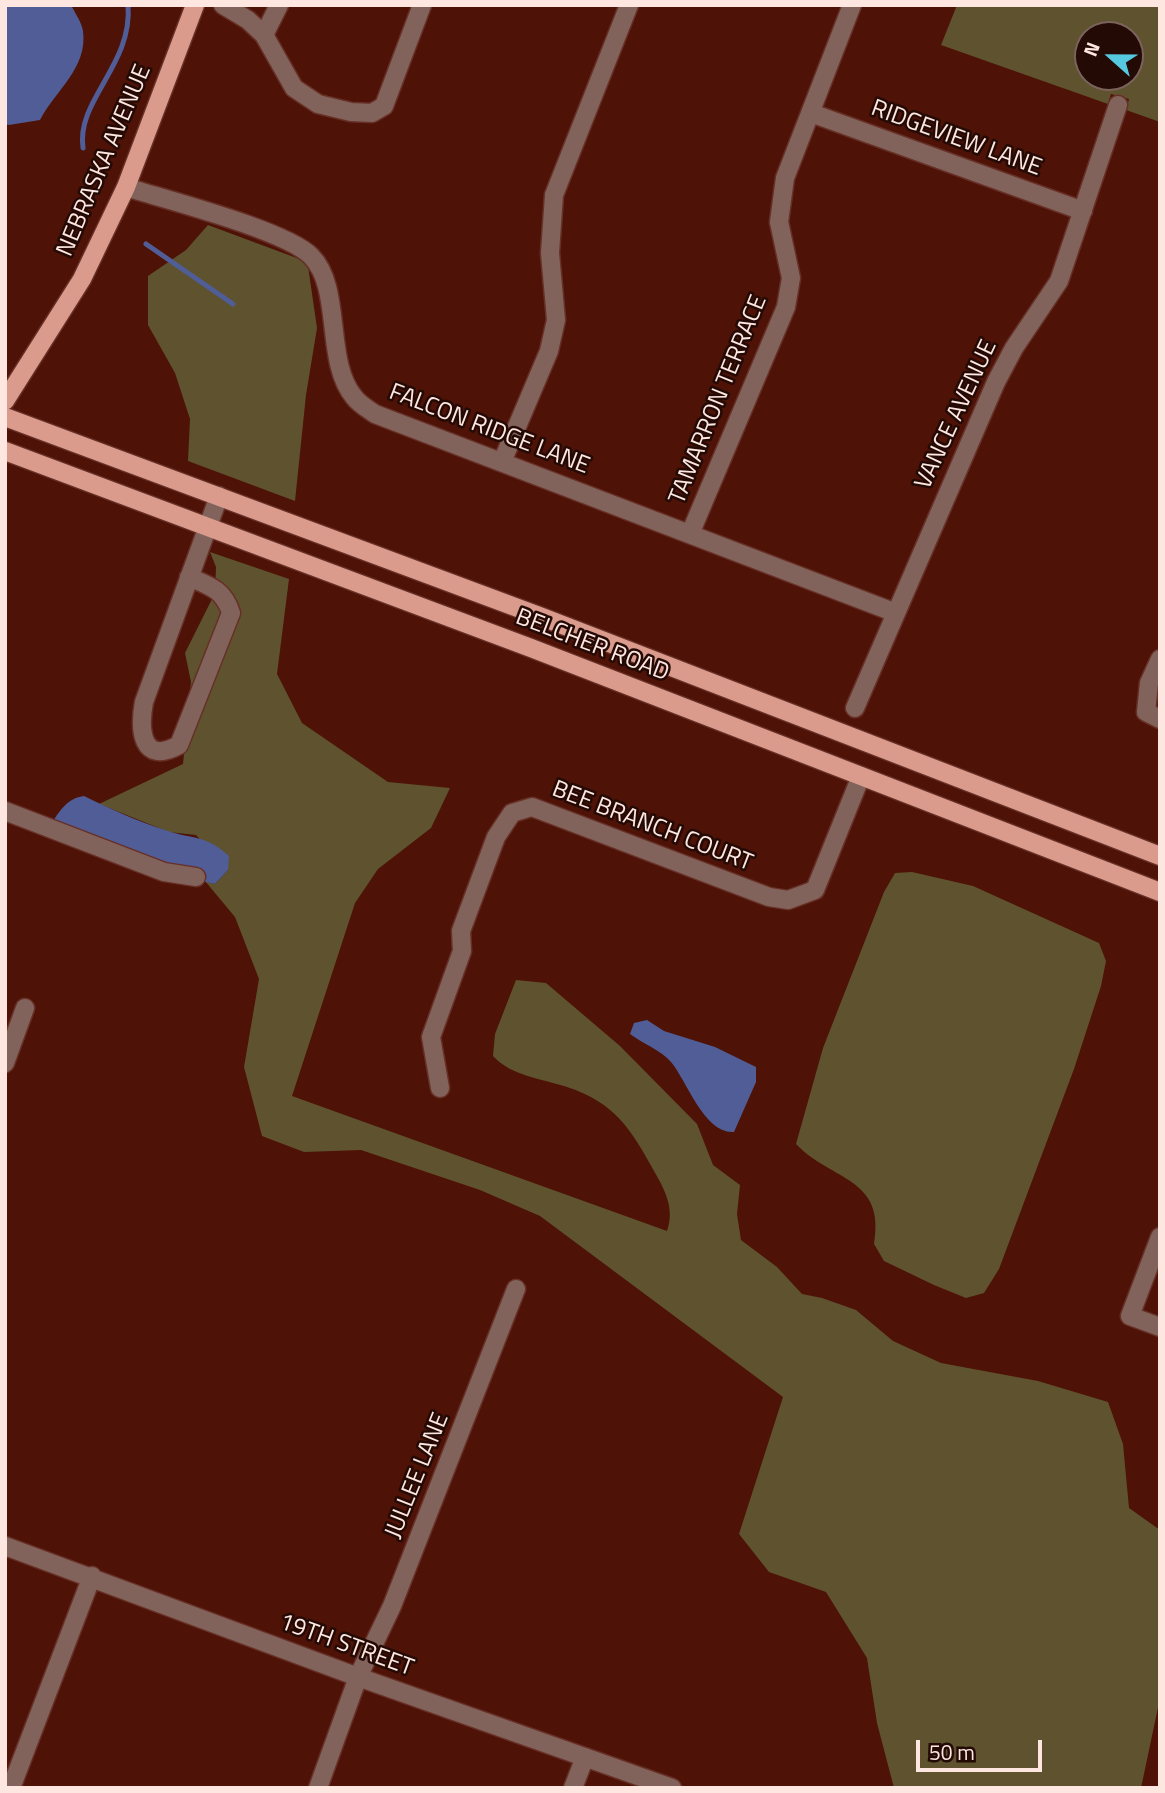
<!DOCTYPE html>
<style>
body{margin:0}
#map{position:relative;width:1165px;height:1793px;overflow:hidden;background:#4e1207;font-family:"Titillium Web",sans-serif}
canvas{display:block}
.frame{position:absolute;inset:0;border:7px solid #fee6e1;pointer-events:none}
.north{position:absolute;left:1074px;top:21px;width:70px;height:70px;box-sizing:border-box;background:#240a05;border:2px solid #7b625d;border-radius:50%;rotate:291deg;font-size:19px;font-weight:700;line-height:28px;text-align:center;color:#fee6e1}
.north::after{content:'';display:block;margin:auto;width:24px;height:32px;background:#56c9e0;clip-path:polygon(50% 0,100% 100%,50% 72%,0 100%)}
.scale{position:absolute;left:916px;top:1740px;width:126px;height:32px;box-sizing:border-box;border:4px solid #fee6e1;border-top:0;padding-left:9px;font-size:21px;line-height:24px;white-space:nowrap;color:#fee6e1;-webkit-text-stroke:5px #240a05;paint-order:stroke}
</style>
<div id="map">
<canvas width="1165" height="1793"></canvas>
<div class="frame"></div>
<div class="north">N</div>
<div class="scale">50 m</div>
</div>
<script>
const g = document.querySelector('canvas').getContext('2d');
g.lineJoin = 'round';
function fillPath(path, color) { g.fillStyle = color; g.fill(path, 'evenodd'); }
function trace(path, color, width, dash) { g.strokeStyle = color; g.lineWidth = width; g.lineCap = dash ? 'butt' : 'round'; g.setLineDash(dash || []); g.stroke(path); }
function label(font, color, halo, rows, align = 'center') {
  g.font = font + ' "Titillium Web",sans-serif'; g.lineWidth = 5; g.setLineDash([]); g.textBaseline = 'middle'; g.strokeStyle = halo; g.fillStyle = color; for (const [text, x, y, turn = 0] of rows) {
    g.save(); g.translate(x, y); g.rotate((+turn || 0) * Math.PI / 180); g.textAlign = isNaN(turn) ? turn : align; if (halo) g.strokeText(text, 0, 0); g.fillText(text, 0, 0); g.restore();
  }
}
const green = new Path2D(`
 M 957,5 L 1160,5 L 1160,122 L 1126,110 L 1129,99 L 1111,94 L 1108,104 L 941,45 ZM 1088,35 L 1130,35 L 1130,77 L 1088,77 Z
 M 208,225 L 302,260 L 308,266 L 317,328 L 306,395 L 295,501 L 188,461 L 190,419 L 175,373 L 148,325 L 148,276 L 186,250 Z
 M 210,552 L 289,579 L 277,674 L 302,723 L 388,782 L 450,788 L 431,828 L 378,869 L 355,903 L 292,1096 L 667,1231 C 675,1209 665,1190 654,1171 C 631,1129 615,1103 567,1087 C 543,1079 511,1076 493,1056 L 495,1034 L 516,980 L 546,983 L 620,1046 L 697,1124 L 713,1165 L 740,1185 L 737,1214 L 741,1240 L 777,1267 L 802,1294 L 822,1298 L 856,1310 L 893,1341 L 941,1363 L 1038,1381 L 1108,1402 L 1123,1444 L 1129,1508 L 1160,1530 L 1160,1698 L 1141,1788 L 894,1788 L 877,1723 L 867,1658 L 826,1592 L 769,1572 L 739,1534 L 783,1397 L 540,1216 L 480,1190 L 361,1150 L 304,1152 L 262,1136 L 244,1067 L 259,979 L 235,917 L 205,881 L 215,884 L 228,870 L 196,835 L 169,832 L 99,804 L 183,764 L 191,682 L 185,653 L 215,593 L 216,567 Z
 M 912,872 L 973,886 L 1099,943 L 1106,961 L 1101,986 L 1074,1069 L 999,1269 L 984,1293 L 966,1298 L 934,1285 L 884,1261 L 874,1244 C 886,1177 831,1181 796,1144 L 823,1048 L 884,892 L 895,873 Z`);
const water = new Path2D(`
 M 5,5 L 71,5 C 75,13 82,23 83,31 C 88,68 55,91 40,120 L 9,125 L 5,124 Z
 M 84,796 C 110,809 137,821 165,830 C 193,840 205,834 229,856 L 228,870 L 215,884 L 202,881 L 52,823 C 60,810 68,798 84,796 Z
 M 647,1020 L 664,1031 L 715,1047 L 756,1067 L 756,1082 L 734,1132 C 704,1134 687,1081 671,1062 C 662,1051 642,1043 630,1034 L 634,1023 Z`);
const stream = new Path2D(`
 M 83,148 C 76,100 133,65 128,5
 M 146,244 L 233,304`);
const minor = new Path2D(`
 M 223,5 L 248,20 L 264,35 L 294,88 L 318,104 L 351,112 L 372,113 L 384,106 L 422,5
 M 264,35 L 279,5
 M 811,113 L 1083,211
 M 126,187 C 166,200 285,230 311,256 C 343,288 324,361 354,397 C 359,404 368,409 375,414 L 896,613
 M 502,462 L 549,351 L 556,320 L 550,253 L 554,195 L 629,5
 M 690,534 L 786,307 L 791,278 L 779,222 L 785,178 L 852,5
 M 189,577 C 210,586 224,590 231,613 L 179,745 C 141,766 139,729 144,702 L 219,496
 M 1160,659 L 1149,683 L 1146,712 L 1160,719
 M 855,708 L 996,382 L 1014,348 L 1059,281 L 1118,105
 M 5,811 L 164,872 L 196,877
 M 5,1063 L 25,1008
 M 440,1088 L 431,1037 L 462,951 L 461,931 L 496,837 L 512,813 L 532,807 L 769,897 L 788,900 L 815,890 L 861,776
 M 1160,1237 L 1130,1316 L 1160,1327
 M 5,1546 L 358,1677 L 672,1788
 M 11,1788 L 92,1576
 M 318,1788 L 358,1677 L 392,1606 L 516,1289
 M 573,1788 L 585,1757`);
const major = new Path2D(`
 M 5,401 L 82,279 L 126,187 L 195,5
 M 5,417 L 542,617 L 1160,856
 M 5,451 L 531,648 L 1160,892`);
const streetNames = [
 ["RIDGEVIEW LANE",956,139,20],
 ["NEBRASKA AVENUE",105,161,-67],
 ["TAMARRON TERRACE",719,400,-68],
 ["VANCE AVENUE",957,415,-65],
 ["FALCON RIDGE LANE",489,430,21],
 ["BELCHER ROAD",592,646,21],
 ["BEE BRANCH COURT",652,827,21],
 ["JULLEE LANE",418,1476,-68],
 ["19TH STREET",346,1646,20]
];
fillPath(green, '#5e532e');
fillPath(water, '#505d96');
trace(stream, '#505d96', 5);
trace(minor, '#673026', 21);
trace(major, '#673026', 21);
trace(minor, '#82635c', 18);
trace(major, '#da9b8d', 18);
label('24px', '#fee6e1', '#240a05', streetNames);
</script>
